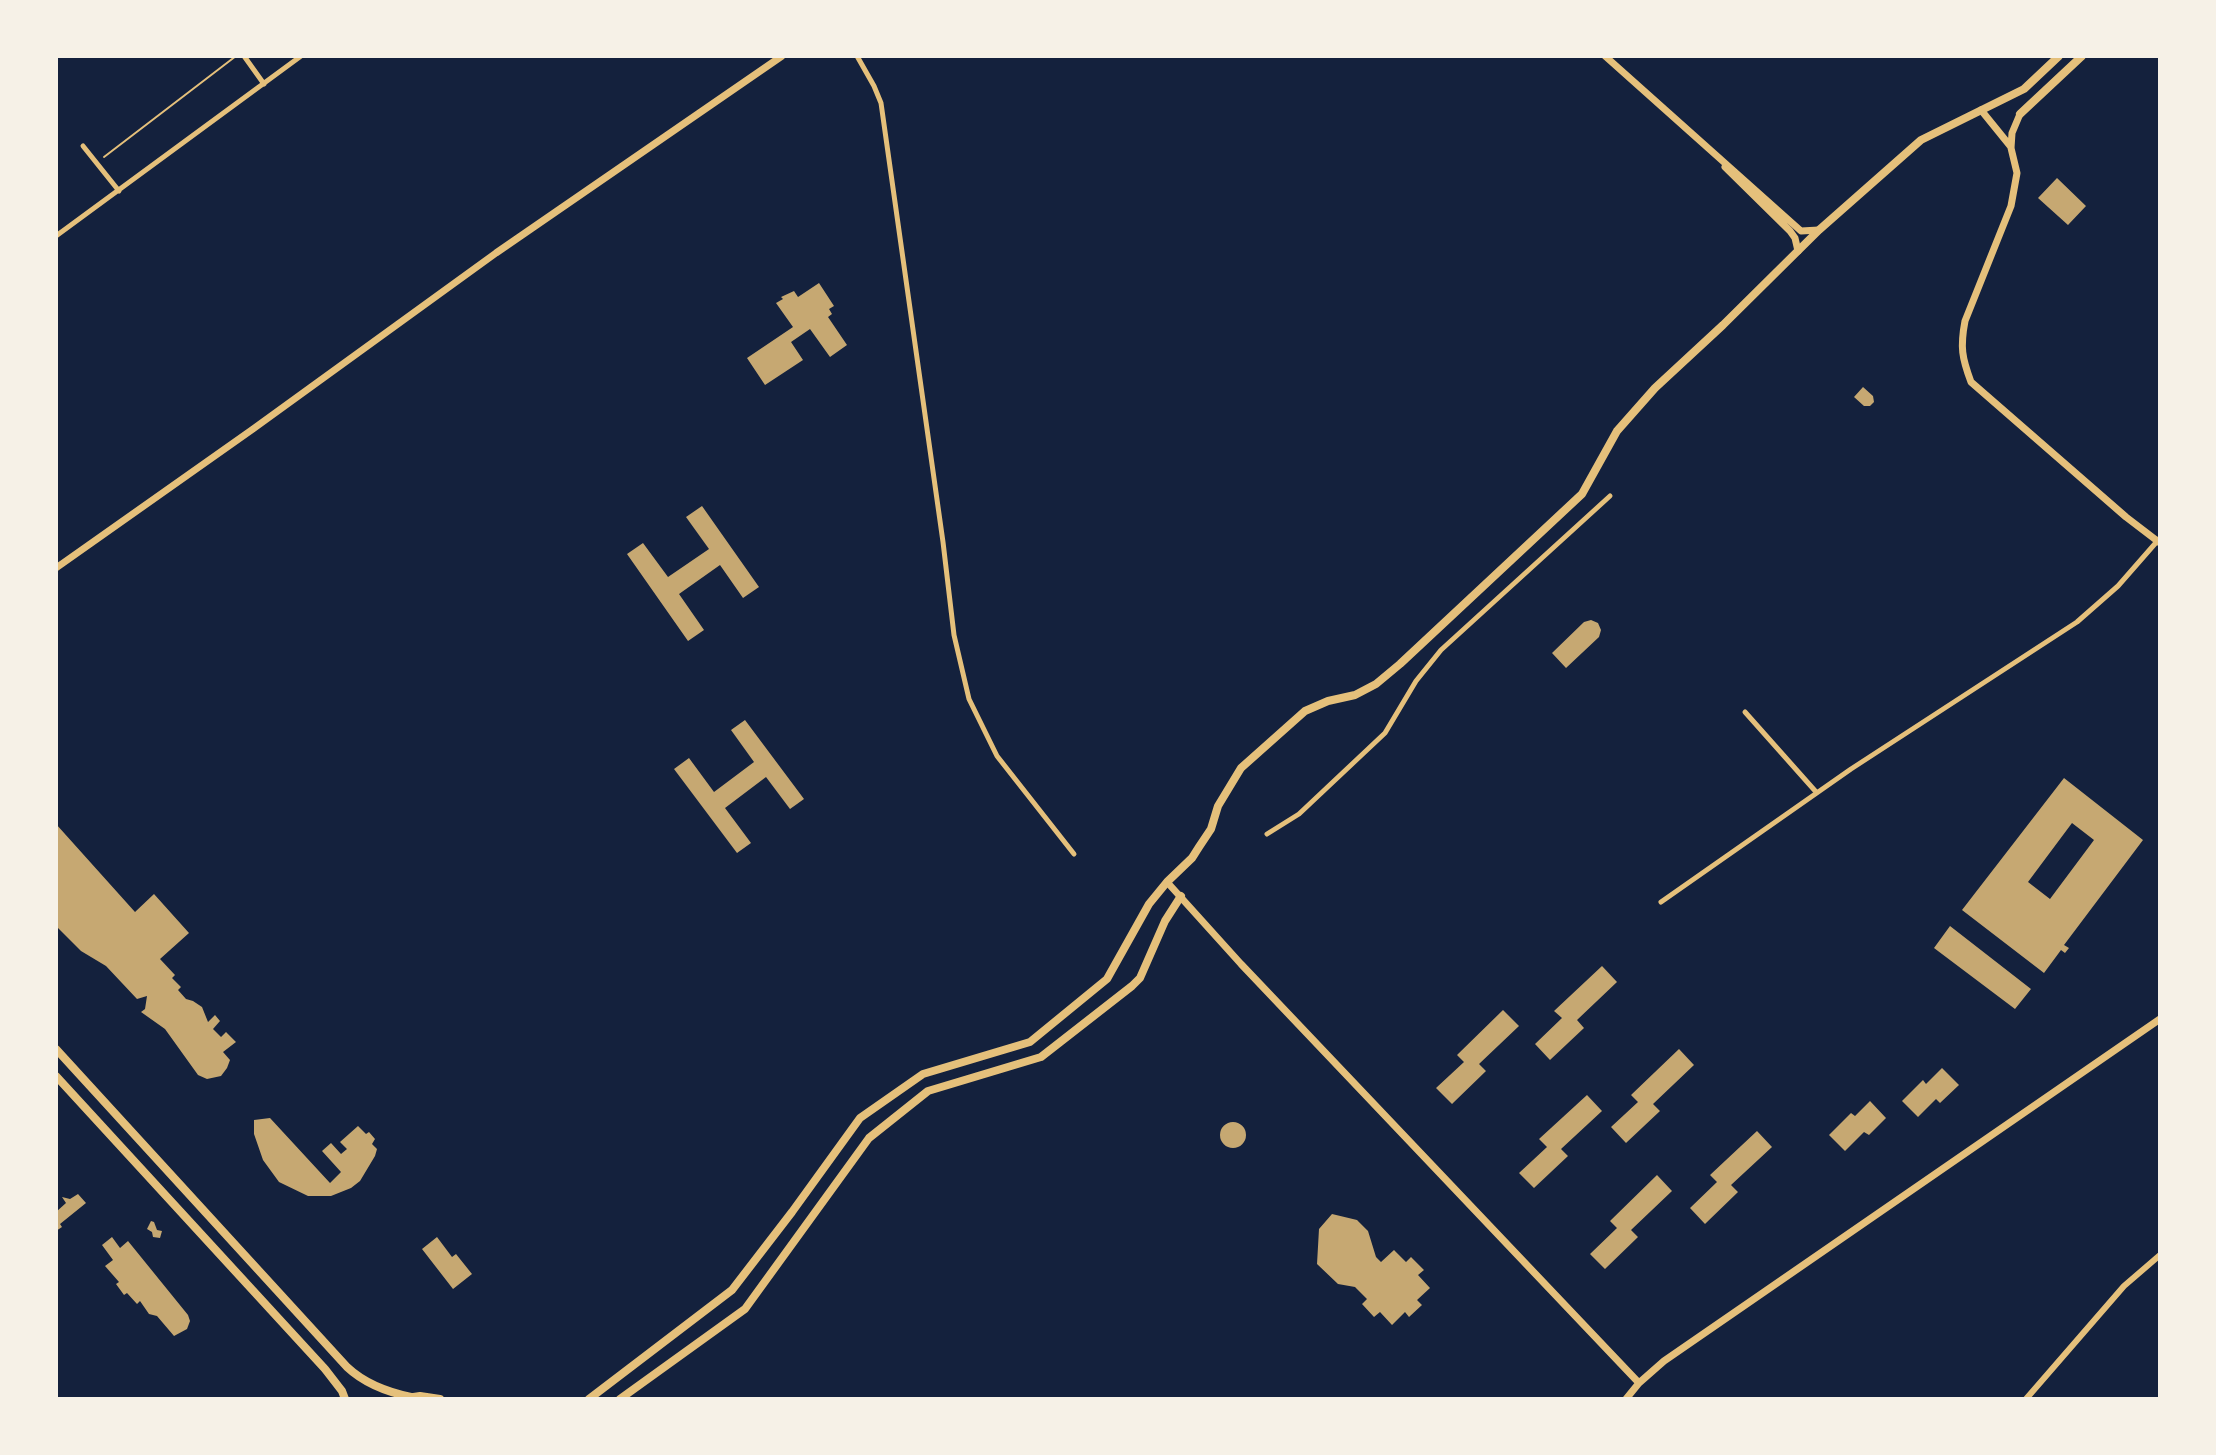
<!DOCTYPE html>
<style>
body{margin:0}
#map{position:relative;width:2216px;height:1455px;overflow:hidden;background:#14213d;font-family:Mulish,sans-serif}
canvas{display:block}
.frame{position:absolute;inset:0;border:58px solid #f6f1e7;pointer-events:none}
</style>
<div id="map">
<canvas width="2216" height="1455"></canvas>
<div class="frame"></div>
</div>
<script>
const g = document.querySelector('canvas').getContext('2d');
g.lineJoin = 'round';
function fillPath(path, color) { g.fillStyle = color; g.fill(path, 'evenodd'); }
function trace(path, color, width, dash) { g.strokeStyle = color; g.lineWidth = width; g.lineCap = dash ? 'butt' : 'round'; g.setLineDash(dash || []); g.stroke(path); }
const building = new Path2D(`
 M 2057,178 L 2086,206 L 2068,225 L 2038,198 Z
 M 819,283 L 834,306 L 829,309 L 832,314 L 828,317 L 847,345 L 830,357 L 810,329 L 791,342 L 803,360 L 765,385 L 747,358 L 793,327 L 776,303 L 783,299 L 781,297 L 794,291 L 798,297 Z
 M 1863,387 L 1873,396 L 1874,402 L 1870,406 L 1864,406 L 1854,397 Z
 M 702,506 L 759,587 L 743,598 L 720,565 L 679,594 L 704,630 L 688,641 L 627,554 L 643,543 L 668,577 L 709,549 L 686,517 Z
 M 1591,620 L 1598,623 L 1601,630 L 1599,637 L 1566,668 L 1552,653 L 1584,622 Z
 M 745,720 L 804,799 L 790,809 L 766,777 L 725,808 L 751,843 L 737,853 L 674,769 L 689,758 L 714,792 L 754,762 L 731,730 Z
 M 2064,778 L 2143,840 L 2064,945 L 2069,948 L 2065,953 L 2061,950 L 2044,973 L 1962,910 ZM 2072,823 L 2094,840 L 2050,899 L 2028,882 Z
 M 56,824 L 135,912 L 154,894 L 189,933 L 160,959 L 175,975 L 172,978 L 181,987 L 178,990 L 186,999 L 193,1001 L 202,1007 L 208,1022 L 215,1015 L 220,1021 L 213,1029 L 221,1037 L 226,1032 L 236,1042 L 223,1052 L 230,1060 L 227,1068 L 221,1076 L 207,1079 L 198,1075 L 165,1029 L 141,1012 L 145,1009 L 147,996 L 137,999 L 106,966 L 81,951 L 56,926 Z
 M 1950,926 L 2031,989 L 2015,1009 L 1934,948 Z
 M 1602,966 L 1617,982 L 1577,1020 L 1584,1028 L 1550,1060 L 1535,1044 L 1562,1018 L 1554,1011 Z
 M 1503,1010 L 1519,1026 L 1479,1064 L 1486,1071 L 1452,1104 L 1436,1088 L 1464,1062 L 1457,1055 Z
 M 1679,1049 L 1694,1065 L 1653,1104 L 1660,1111 L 1626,1143 L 1611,1127 L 1638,1102 L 1631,1095 Z
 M 1942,1068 L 1959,1085 L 1940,1103 L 1936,1099 L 1918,1117 L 1902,1101 L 1923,1080 L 1926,1084 Z
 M 1587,1095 L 1602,1111 L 1561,1149 L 1568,1156 L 1534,1188 L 1519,1173 L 1547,1147 L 1539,1139 Z
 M 1870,1101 L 1886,1118 L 1869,1135 L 1864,1132 L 1845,1151 L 1829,1135 L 1851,1113 L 1855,1116 Z
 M 270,1118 L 330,1183 L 341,1172 L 322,1151 L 331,1143 L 341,1154 L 347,1149 L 340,1142 L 358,1126 L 366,1134 L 369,1132 L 375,1139 L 372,1144 L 377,1149 L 375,1156 L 360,1181 L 351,1188 L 331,1196 L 308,1196 L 279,1182 L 263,1160 L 254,1134 L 254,1120 Z
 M1220 1135a13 13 0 1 1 26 0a13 13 0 1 1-26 0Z
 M 1757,1131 L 1772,1147 L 1731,1185 L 1738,1192 L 1705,1224 L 1690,1208 L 1717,1182 L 1710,1175 Z
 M 1657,1175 L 1672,1191 L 1631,1230 L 1638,1237 L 1605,1269 L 1590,1254 L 1617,1228 L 1610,1221 Z
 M 78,1194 L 86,1203 L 60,1224 L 62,1227 L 56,1231 L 56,1212 L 66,1203 L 62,1197 L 70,1199 Z
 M 1332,1214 L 1357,1220 L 1368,1231 L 1376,1257 L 1381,1262 L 1394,1250 L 1406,1262 L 1411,1257 L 1424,1270 L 1418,1275 L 1430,1288 L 1417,1300 L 1422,1305 L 1409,1317 L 1405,1312 L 1392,1325 L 1380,1312 L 1374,1317 L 1362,1304 L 1367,1299 L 1355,1287 L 1338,1284 L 1317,1264 L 1319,1229 Z
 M 151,1221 L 154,1222 L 157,1230 L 162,1231 L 160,1238 L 153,1237 L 152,1232 L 147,1229 Z
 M 112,1237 L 120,1248 L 128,1241 L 188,1315 L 190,1321 L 187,1329 L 174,1336 L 157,1316 L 149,1314 L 140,1301 L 137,1304 L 127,1293 L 124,1295 L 116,1284 L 119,1282 L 105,1266 L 113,1260 L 102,1245 Z
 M 437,1237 L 452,1257 L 456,1254 L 472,1274 L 453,1289 L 422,1249 Z`);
const path = new Path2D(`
 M 104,157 L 236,56`);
const minor = new Path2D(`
 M 244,56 L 264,84
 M 857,56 L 874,86 L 881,103 L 943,542 L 954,635 L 969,699 L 997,756 L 1074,854
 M 83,146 L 119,191
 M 56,236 L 301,56
 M 1745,712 L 1817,793
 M 1267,834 L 1299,814 L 1385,733 L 1416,681 L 1441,650 L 1610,496
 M 1661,902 L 1851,769 L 2077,622 L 2118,586 L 2160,538`);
const tertiary = new Path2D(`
 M 2026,1399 L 2124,1286 L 2160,1255`);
const secondary = new Path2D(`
 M 1605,56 L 1801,231 L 1819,230
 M 1981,110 L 2011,147
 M 2020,114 L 2012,133 L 2011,148 L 2017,173 L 2011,206 L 1965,321 C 1960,347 1962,358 1971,382 L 2126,517 L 2160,543
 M 1725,167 L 1790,231 L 1795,238 L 1798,251
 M 56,568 L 253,429 L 496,253 L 782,56
 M 1167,882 L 1241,964 L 1639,1383
 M 1626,1399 L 1639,1383 L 1664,1361 L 2160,1019`);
const primary = new Path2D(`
 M 2020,114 L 2082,56
 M 56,1049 L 347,1367 C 365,1384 387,1392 411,1397
 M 56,1076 L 325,1369 L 342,1391 L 345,1399
 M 407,1398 L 420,1396 L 440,1399
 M 589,1399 L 732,1290 L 792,1212 L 860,1118 L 923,1074 L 1030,1042 L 1107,979 L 1149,904 L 1167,882 L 1192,858 L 1199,847 L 1211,829 L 1218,806 L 1241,768 L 1305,711 L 1328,701 L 1355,695 L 1376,684 L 1400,664 L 1582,494 L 1617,431 L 1655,388 L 1723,325 L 1819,230 L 1921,140 L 2024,89 L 2059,56
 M 620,1399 L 745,1309 L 869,1138 L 928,1091 L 1041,1057 L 1132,986 L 1140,978 L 1165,921 L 1181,896`);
fillPath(building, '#c6a872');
trace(path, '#e5c07b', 2);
trace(minor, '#e5c07b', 5);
trace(tertiary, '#e5c07b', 6);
trace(secondary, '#e5c07b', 7);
trace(primary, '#e5c07b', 8);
</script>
